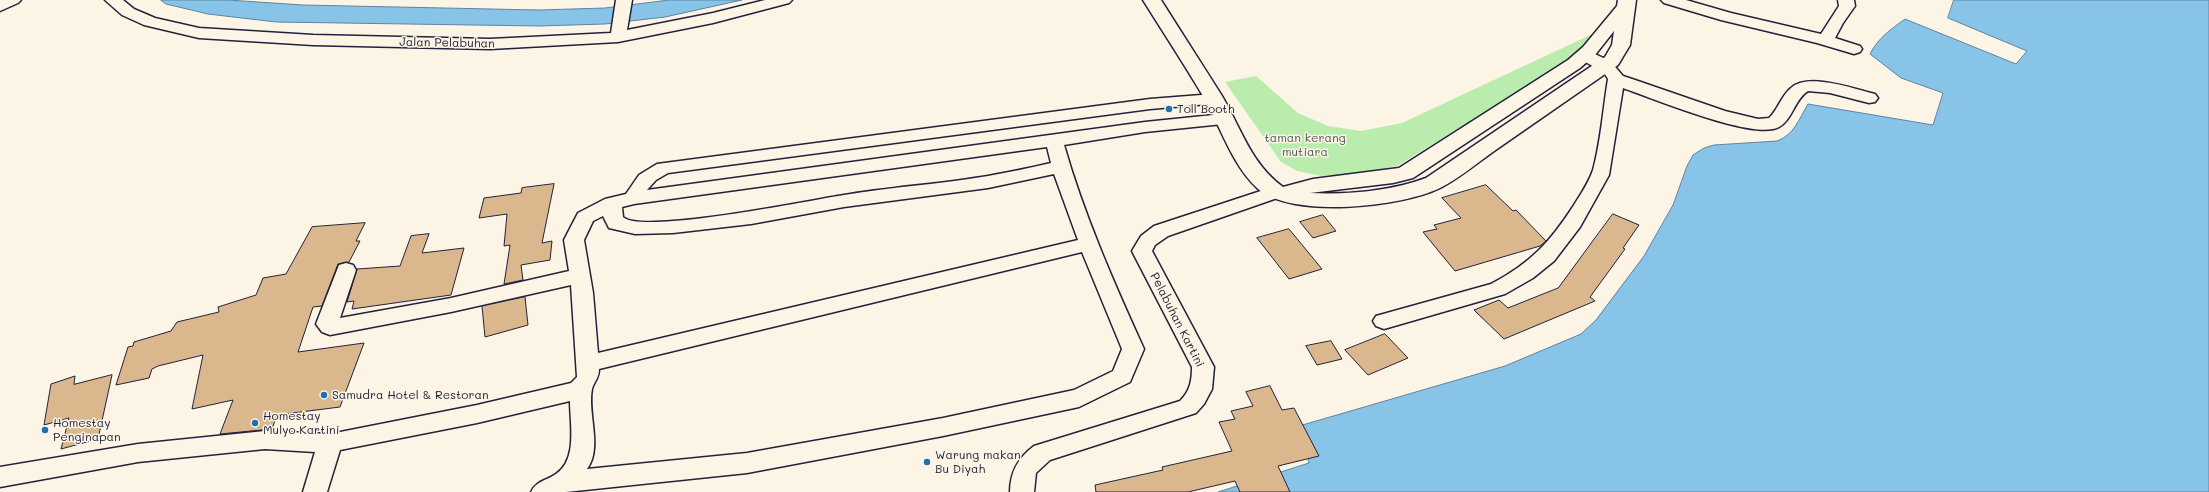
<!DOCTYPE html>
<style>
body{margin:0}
canvas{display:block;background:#fcf5e5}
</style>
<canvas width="2209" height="492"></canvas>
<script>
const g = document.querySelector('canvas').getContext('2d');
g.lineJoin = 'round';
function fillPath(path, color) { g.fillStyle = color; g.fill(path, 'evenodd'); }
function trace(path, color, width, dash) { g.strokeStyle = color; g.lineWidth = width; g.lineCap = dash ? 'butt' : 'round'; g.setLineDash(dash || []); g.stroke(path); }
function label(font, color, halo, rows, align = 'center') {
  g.font = font + ' Mali,sans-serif'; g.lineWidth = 3; g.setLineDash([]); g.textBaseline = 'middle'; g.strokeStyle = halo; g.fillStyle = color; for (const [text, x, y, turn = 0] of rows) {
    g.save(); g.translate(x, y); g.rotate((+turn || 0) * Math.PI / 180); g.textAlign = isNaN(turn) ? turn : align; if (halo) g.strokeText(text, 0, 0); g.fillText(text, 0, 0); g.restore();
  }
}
const green = new Path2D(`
 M 1603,29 L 1582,53 L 1397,166 L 1357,174 L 1321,176 L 1297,171 L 1281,162 L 1225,82 L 1256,76 L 1298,113 L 1328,126 L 1361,131 L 1402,123 Z`);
const water = new Path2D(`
 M 161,0 L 228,0 L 303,5 L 538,10 L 605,8 L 669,0 L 742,0 L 665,17 L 605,24 L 539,26 L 276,22 L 208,14 L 166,4 Z
 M 1954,0 L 2209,0 L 2209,492 L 1218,492 L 1309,463 L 1299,426 L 1505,366 L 1581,334 L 1596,320 L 1644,256 L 1673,205 L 1687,166 L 1693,155 L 1704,148 L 1714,145 L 1777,141 C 1794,135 1799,119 1808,104 L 1933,125 L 1943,93 L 1901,78 L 1870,54 C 1878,38 1891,29 1905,19 L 2016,64 L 2027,51 L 1948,18 Z`);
const building = new Path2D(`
 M 554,184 L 542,243 L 552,241 L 550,260 L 521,265 L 523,280 L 504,284 L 510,245 L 504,246 L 507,214 L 479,218 L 484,198 L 521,193 L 522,188 Z
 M 1486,185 L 1513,211 L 1516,210 L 1546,241 L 1540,246 L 1455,271 L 1423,232 L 1437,229 L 1434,225 L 1461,218 L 1442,198 Z
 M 1613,214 L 1639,225 L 1623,248 L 1625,249 L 1590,297 L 1595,301 L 1504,339 L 1474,310 L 1499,300 L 1508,308 L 1558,288 Z
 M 1323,215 L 1336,231 L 1313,238 L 1300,222 Z
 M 365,223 L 356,241 L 360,241 L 349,262 L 338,264 L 322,306 L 313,307 L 298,352 L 364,343 L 340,407 L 277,415 L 272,429 L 220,434 L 233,400 L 192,409 L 203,355 L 158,366 L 152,369 L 149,378 L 116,385 L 128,347 L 133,346 L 134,342 L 171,331 L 177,322 L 219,312 L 218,307 L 256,295 L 263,278 L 286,274 L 312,227 Z
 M 1289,229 L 1322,269 L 1289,279 L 1257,238 Z
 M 429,234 L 422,253 L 464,248 L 451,295 L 352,309 L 354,301 L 347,302 L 357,269 L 400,266 L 411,236 Z
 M 525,297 L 528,325 L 485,337 L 482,306 Z
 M 1385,334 L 1408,358 L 1368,375 L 1345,350 Z
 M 1331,341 L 1342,359 L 1317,365 L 1306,346 Z
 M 112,375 L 98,439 L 61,449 L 69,418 L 44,425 L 51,384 L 75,376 L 74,384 Z
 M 1270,386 L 1282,410 L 1294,408 L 1319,456 L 1278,466 L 1290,492 L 1240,492 L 1235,481 L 1188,492 L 1096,492 L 1095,485 L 1163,470 L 1162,467 L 1232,451 L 1219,422 L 1235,419 L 1231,411 L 1253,406 L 1246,392 Z`);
const minor = new Path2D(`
 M 0,0 L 21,0 L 18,3 L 0,11 Z
 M 105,0 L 123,0 L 134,9 L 155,18 L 199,28 L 313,35 L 490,39 L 611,33 L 616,0 L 632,0 L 627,30 L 713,13 L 765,0 L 792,0 L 789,3 L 713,23 L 618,42 L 490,49 L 313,45 L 199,38 L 144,25 L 122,15 Z
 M 1661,0 L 1686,0 L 1731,13 L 1821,34 L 1839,6 L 1838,0 L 1854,0 L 1855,6 L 1843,23 L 1835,38 L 1860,46 L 1862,49 L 1860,52 L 1854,54 L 1817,43 L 1721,20 L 1664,3 Z
 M 1586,50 L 1610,61 L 1623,76 L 1635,80 L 1725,111 L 1758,119 L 1769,118 C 1778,110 1781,96 1791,88 C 1808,72 1854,89 1875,94 L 1878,98 L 1875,102 L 1869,103 L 1830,93 L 1808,91 C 1794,100 1793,119 1779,127 C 1755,141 1652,98 1623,88 L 1609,175 L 1580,227 L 1554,261 L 1533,278 L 1505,294 L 1384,329 L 1376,326 L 1373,321 L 1376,316 L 1491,284 C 1531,263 1550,242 1574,205 C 1581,194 1589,182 1593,170 C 1601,141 1603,109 1608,79 C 1602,66 1585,66 1578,55 L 1580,51 Z
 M 1214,94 L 1220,95 L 1223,99 L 1220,103 L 1150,109 L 668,173 L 656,180 L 647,190 L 1145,122 L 1223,114 L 1229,115 L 1232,119 L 1229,123 L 1223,124 L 1145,132 L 1064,145 C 1084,215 1114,283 1144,349 L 1130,382 L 1079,407 L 943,436 L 747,473 L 566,492 L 531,492 C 536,481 546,481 556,474 C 578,459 570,424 570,401 L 477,423 L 340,450 L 327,492 L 303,492 L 315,452 L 265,449 L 138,462 L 0,487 L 0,467 L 138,444 L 265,431 L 330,434 L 477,405 L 571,383 L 577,377 L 571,285 L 451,312 L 330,335 L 322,332 L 316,324 L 339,265 L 346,263 L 353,265 L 356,270 L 340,318 L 451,298 L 569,271 L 564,240 L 578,213 L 605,199 L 626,194 L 639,175 L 657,164 L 1150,99 ZM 1047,147 L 1051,163 C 1030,168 1009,172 988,176 C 941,184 892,187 844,195 C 811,200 642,235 623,217 L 622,207 L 634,204 ZM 1054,174 L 1078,240 L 598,353 L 593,293 L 584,240 L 593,221 L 603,216 L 609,228 L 635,234 L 673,233 L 751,224 L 844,207 L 988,188 ZM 1082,252 L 1122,349 L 1113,371 L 1074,390 L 943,418 L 747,453 L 587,469 C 603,448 587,413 592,389 C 594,381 599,379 599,369 Z
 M 1276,186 L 1283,188 L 1286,192 L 1283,196 L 1168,236 L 1155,245 L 1152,251 L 1214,367 L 1212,389 L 1204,404 L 1196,413 L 1050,460 L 1036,473 L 1034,492 L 1010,492 C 1010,472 1018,458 1034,446 L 1180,401 C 1190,391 1192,381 1192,367 L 1132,251 L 1141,236 L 1154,226 Z`);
const major = new Path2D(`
 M 1143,0 L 1161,0 C 1181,32 1202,64 1222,96 C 1241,128 1251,164 1283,187 L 1313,179 L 1399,168 L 1568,60 L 1583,47 L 1617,6 L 1618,0 L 1636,0 L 1630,45 L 1618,65 C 1578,93 1537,121 1497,149 C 1478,162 1460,178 1440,188 C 1402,207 1290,219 1257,188 C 1231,163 1221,127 1203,96 C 1184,64 1163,32 1143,0 ZM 1614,31 L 1612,45 L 1605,57 L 1426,178 C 1392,191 1346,195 1310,193 L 1393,183 L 1413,178 L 1580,68 L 1595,55 Z`);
const markers = [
 [1169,109,4,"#1f6fb2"],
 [324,395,4,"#1f6fb2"],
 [255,423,4,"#1f6fb2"],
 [45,430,4,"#1f6fb2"],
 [927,462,4,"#1f6fb2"]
];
const streetNames = [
 ["Jalan Pelabuhan",447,43,1],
 ["Pelabuhan Kartini",1177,320,63]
];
const poiNames = [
 ["Toll Booth",1177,109],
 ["Samudra Hotel & Restoran",332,395],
 ["Homestay",263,416],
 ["Mulyo Kartini",263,430],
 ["Homestay",53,423],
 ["Penginapan",53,437],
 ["Warung makan",935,455],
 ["Bu Diyah",935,469]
];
const parkNames = [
 ["taman kerang",1305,138],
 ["mutiara",1305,152]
];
fillPath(green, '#baedad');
fillPath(water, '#87c4e7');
trace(water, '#5f83a2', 1);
fillPath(building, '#dbb78d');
trace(building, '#22223b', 1);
trace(minor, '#22223b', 3);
trace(major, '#22223b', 3);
fillPath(minor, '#fcf5e5');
fillPath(major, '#fcf5e5');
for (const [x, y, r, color] of markers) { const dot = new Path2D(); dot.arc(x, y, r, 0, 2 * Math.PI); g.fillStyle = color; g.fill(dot); trace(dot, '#fcf5e5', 1.5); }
label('12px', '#22223b', '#fcf5e5', streetNames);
label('12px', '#22223b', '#fcf5e5', poiNames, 'left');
label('12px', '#485558', '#fcf5e5', parkNames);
</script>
